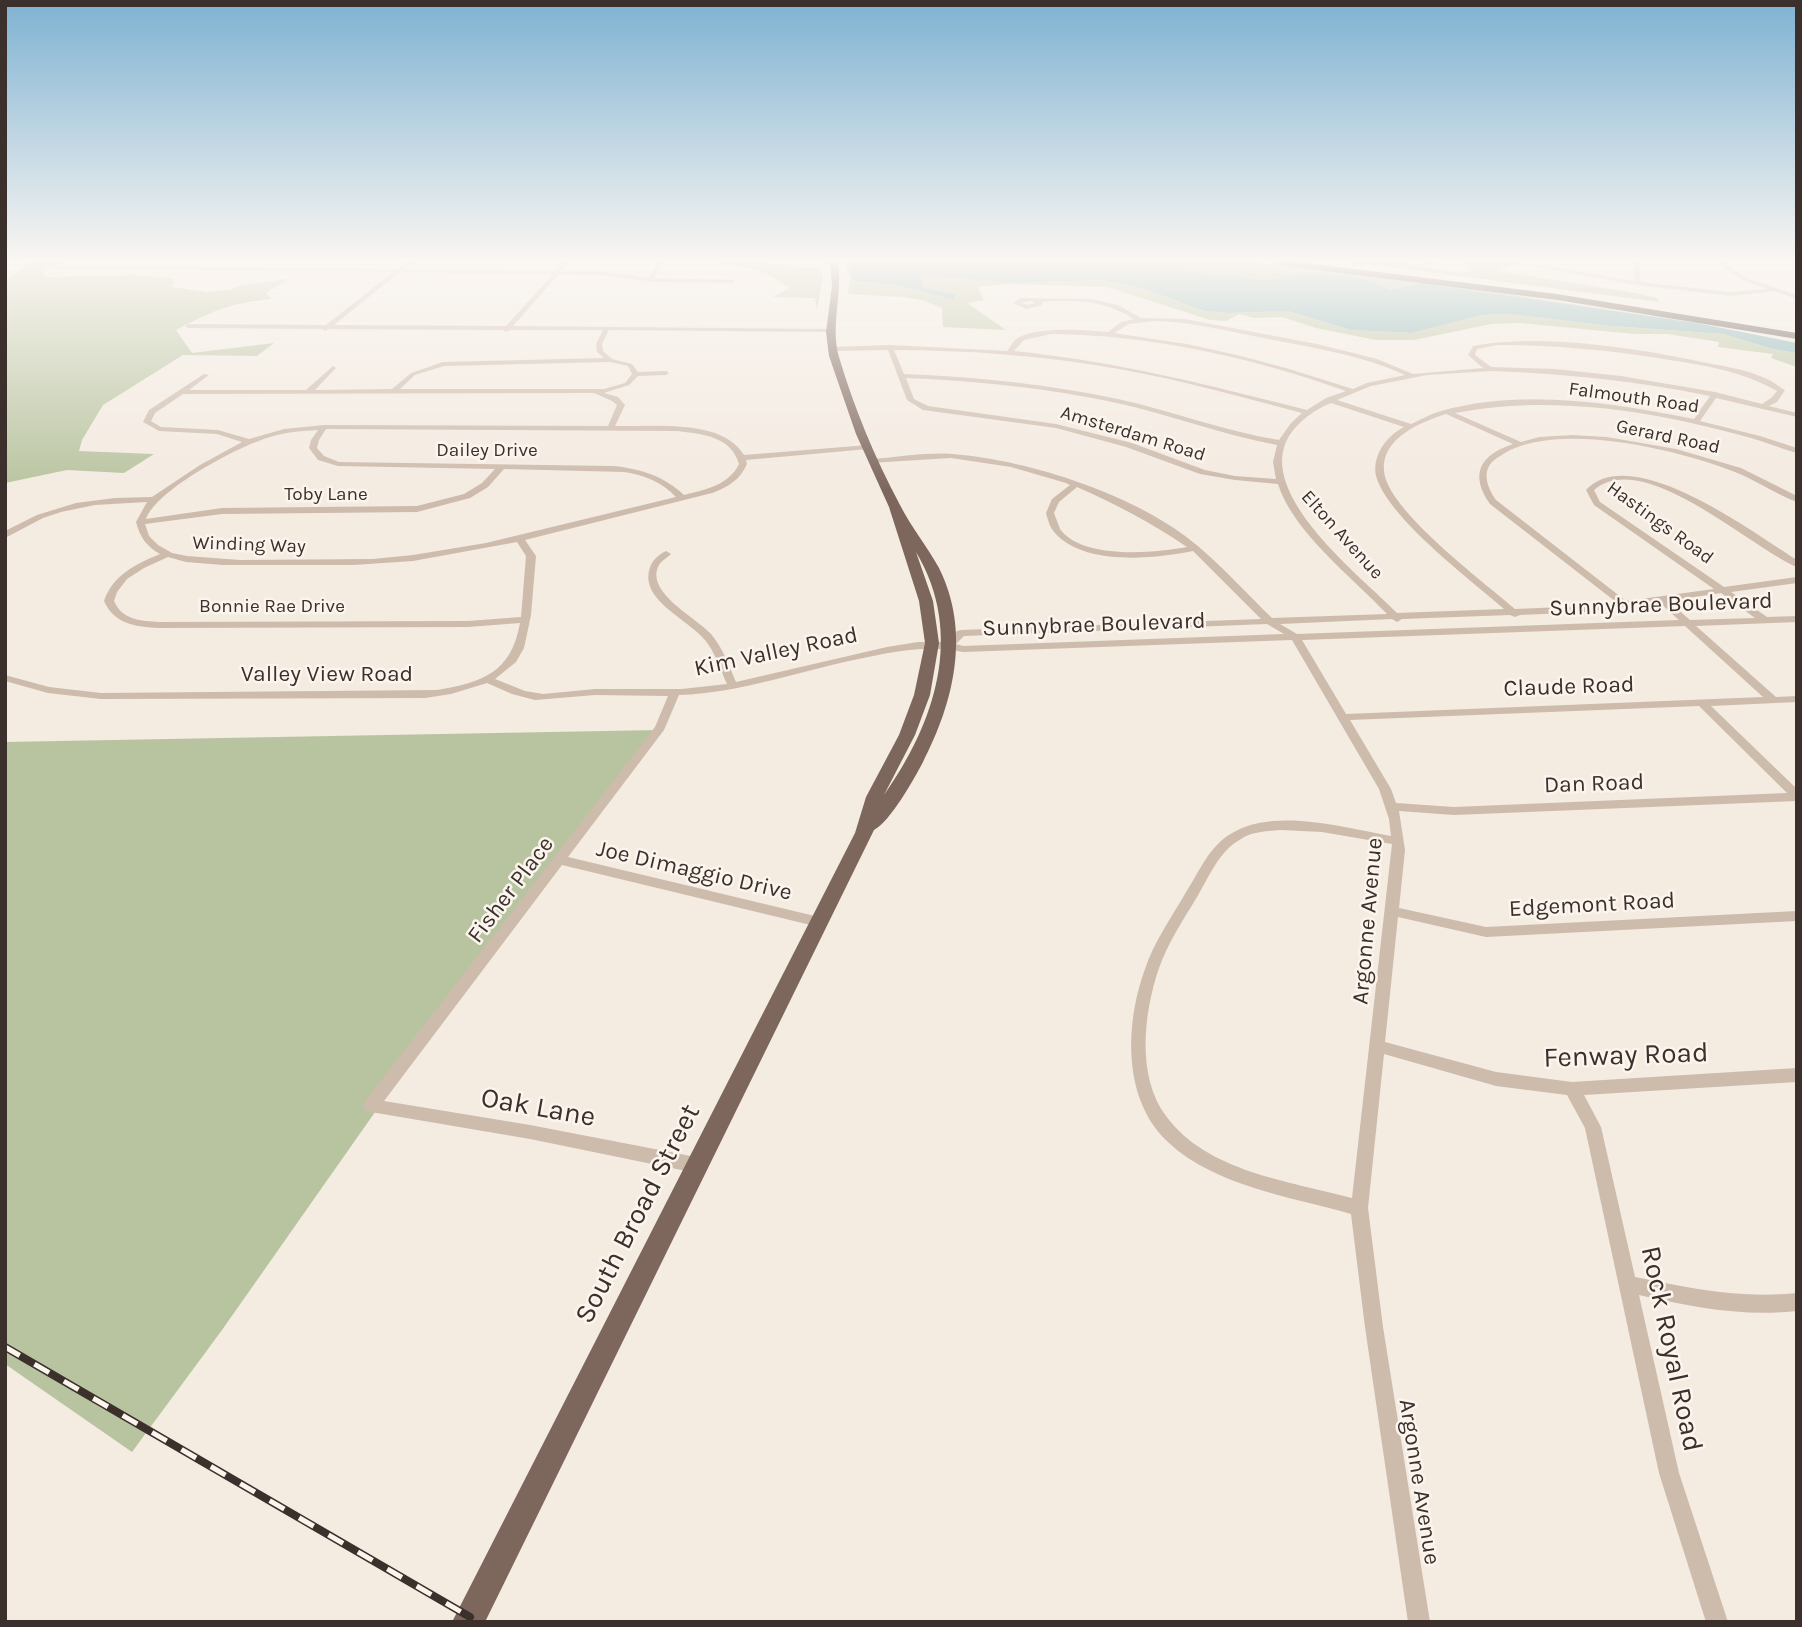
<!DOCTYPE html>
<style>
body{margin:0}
#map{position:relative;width:1802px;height:1627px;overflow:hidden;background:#f4ebe1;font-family:Karla,sans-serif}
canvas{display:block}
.frame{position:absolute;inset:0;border:7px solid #3b302b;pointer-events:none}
</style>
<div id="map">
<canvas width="1802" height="1627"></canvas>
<div class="frame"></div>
</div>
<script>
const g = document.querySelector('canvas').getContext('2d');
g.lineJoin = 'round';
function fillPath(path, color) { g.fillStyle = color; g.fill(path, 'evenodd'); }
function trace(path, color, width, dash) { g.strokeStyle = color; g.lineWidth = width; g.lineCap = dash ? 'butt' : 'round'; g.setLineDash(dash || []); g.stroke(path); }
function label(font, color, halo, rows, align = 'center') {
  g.font = font + ' Karla,sans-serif'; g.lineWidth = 5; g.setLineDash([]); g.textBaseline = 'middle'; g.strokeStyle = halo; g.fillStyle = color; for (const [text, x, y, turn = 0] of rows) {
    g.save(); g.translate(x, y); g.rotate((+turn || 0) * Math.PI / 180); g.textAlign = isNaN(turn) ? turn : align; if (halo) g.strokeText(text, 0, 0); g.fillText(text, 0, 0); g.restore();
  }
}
const green = new Path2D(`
 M 32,262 L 67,262 L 43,271 L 46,277 L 133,275 L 174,278 L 172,287 L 208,292 L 229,290 L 241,285 L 289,279 L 266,293 L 272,299 C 230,303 212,311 176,330 L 192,353 L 274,343 L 257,356 L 183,355 L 103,405 L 82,440 L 79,451 L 154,454 L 124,473 L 67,470 L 5,483 L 5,281 Z
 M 713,262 L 754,262 L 809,268 L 820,267 L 823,277 L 817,310 L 815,298 L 773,297 L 790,288 L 762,271 Z
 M 845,262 L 848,262 L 854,281 L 897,285 L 953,300 L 955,295 L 923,287 L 918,275 L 1018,283 L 1101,280 L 1141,288 L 1205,311 L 1227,313 L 1288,311 L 1351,330 L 1412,333 L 1482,315 L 1509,314 L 1612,326 L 1723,334 L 1773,349 L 1797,353 L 1797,367 L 1771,358 L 1773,354 L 1718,347 L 1719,342 L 1667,334 L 1635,334 L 1520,323 L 1491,324 L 1414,340 L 1376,340 L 1316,328 L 1282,317 L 1254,318 L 1239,314 L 1226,321 L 1210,320 L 1107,287 L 1004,284 L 978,287 L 984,300 L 967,303 L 1006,330 L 943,327 L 942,308 L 922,300 L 901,297 L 848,294 L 850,277 Z
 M 1177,262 L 1249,262 L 1487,291 L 1697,323 L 1420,283 L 1390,290 L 1372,281 L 1343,275 L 1299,273 L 1265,281 L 1239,276 L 1203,274 L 1178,266 Z
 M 1350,262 L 1392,262 L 1460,273 L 1473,271 L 1464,266 L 1464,262 L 1521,262 L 1498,271 L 1636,293 L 1657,298 L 1660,302 Z
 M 659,730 L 439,1021 L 222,1330 L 132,1452 L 5,1364 L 5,742 Z`);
const water = new Path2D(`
 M 848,262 L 1177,262 L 1178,266 L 1203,274 L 1239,276 L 1265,281 L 1299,273 L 1343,275 L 1372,281 L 1390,290 L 1420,283 L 1697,323 L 1797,343 L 1797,353 L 1773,349 L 1723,334 L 1612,326 L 1509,314 L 1482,315 L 1412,333 L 1351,330 L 1288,311 L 1227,313 L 1205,311 L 1141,288 L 1101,280 L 1018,283 L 919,275 L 923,287 L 956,295 L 953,300 L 897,285 L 854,281 Z`);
const street = new Path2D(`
 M 407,262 L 413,262 L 404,269 L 556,271 L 564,262 L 570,262 L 562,271 L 602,271 L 649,278 L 658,262 L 664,262 L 654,278 L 735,280 L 733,283 L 654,282 L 602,275 L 559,274 L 513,326 L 832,329 L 830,332 L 609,330 L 602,344 L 603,351 L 612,359 L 632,364 L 638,372 L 666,371 L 669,373 L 666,375 L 638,376 L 629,385 L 604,393 L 618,397 L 625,405 L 615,426 C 653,427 722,418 744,455 L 868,445 L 872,447 L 868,449 L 746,460 L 747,464 C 740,480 728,487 712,493 L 525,540 L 536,556 L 531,615 L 524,648 L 516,662 L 495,679 L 525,691 L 543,694 L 595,689 L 682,689 L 727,684 C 720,669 715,652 705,640 C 689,620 642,601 649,571 C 651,561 658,555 666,551 L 671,554 C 667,558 661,561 659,565 C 644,592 697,618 711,634 C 723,648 729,666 736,682 L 887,647 L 918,642 L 947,642 L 957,631 L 961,630 L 1261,619 L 1193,551 C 1154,559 1084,566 1055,533 C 1050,528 1048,520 1046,513 L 1052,499 L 1070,485 L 1066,483 L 1011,467 L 951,458 L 870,463 L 870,459 L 873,459 C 899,457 927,452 953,454 C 1030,460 1140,496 1199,547 C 1225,569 1248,595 1272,618 L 1387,614 C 1353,578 1293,532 1278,484 L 1235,480 L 1200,474 L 1126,447 L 1056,428 L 923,410 L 907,400 L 888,350 L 832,351 L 829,349 L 832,347 L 890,345 L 1007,351 C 1011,346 1013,341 1018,338 C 1037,326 1086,330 1108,332 L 1121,322 L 1134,319 C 1105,301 1075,299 1042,302 L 1042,305 L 1026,309 L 1013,303 L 1021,298 L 1091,299 L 1118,305 L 1141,318 L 1185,319 L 1317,344 L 1377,359 L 1413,374 L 1483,368 L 1468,355 L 1473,346 C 1538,333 1637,348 1702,362 C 1723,366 1745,369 1765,378 C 1771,380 1777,385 1783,389 L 1785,390 L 1777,402 L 1769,406 L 1797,413 L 1797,417 L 1716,398 L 1700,421 L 1760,436 L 1797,448 L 1797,453 C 1781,449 1766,442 1751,438 C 1655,411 1553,394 1455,413 L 1521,442 L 1539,437 L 1572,435 L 1607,437 L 1676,449 L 1741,468 L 1797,496 L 1797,502 C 1775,494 1756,480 1735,472 C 1678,450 1573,425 1515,448 C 1509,450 1502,455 1497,458 C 1480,469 1487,487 1496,500 L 1626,601 L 1714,589 L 1594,505 L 1586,490 C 1632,441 1753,533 1797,560 L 1797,567 C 1751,548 1643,447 1594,490 L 1600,502 L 1724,587 L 1797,577 L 1797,583 L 1731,592 L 1767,617 L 1797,616 L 1797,622 L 1696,626 L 1776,697 L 1797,696 L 1797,702 L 1711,706 L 1797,789 L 1797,801 L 1454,815 L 1399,811 L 1405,850 L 1399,908 L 1486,927 L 1797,911 L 1797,921 L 1486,937 L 1398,917 L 1385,1042 L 1496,1072 L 1572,1082 L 1797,1068 L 1797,1082 L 1584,1095 L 1601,1127 L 1635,1277 C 1689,1288 1741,1299 1797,1293 L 1797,1311 C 1743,1317 1692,1307 1639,1295 L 1679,1473 L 1728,1622 L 1706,1622 L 1659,1473 L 1585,1128 L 1567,1095 L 1496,1086 L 1384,1054 L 1368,1208 L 1383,1327 L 1430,1622 L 1408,1622 L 1365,1327 L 1351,1214 C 1292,1197 1215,1186 1169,1143 C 1122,1100 1125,1024 1145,969 C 1154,942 1171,918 1185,894 C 1199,872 1210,844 1234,832 C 1278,808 1344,828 1391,836 L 1389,819 L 1379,789 L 1292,640 L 963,652 C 931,645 900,650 868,657 C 805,669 743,693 679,695 L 664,730 L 568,857 L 819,917 L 824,918 L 826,922 L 824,926 L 819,927 L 562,865 L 384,1101 L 530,1125 L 696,1157 L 702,1160 L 704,1165 L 702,1170 L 696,1173 L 530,1139 L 365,1111 L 363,1106 L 365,1101 L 655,727 L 668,696 L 595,695 L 535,700 L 512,694 L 487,683 L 451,694 L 425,698 L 101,699 L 48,693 L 5,681 L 5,675 L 49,687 L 101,693 L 437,690 C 483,682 511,673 520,623 L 468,627 L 159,628 C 136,627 114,624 104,601 C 113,575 136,564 160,554 C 146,546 140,537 136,522 L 147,502 L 95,505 L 61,512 L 43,518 L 5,538 L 5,531 L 37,515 L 76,503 L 115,498 L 152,497 L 200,465 L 242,442 L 217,434 L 159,431 L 143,422 L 149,410 L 204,374 L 209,375 L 189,390 L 306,390 L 333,366 L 336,368 L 335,369 L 315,390 L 392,389 L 411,373 L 443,362 L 604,358 L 597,352 L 596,344 L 603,330 L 510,330 L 506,332 L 503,330 L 329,329 L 325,331 L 322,329 L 188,328 L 185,326 L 188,324 L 326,325 L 393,272 L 51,269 L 48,267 L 51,265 L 398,269 ZM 400,272 L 553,274 L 506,326 L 334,325 ZM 1031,301 L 1035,303 L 1027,305 L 1021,303 ZM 1156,321 C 1192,322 1227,331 1263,338 C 1312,348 1360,354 1405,375 L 1367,383 L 1353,389 L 1286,368 L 1237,355 L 1187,344 L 1114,333 L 1129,324 ZM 1052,334 C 1152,335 1253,358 1346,391 L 1326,398 L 1307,410 C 1209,385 1114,361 1014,351 L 1024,340 ZM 1498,345 C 1553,345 1609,350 1664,359 C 1702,365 1743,371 1777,391 L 1771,398 L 1762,404 L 1715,392 L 1621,376 L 1555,369 L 1491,367 L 1475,355 L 1477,349 ZM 894,350 C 970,350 1045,356 1119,369 C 1181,380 1242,397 1302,413 L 1291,423 L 1279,440 C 1224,431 1172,411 1118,399 C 1047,384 976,377 904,374 ZM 610,362 L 628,366 L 632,374 L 625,383 L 604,389 L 400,389 L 415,375 L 444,366 ZM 1492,371 C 1566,374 1638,381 1710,396 L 1694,419 C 1613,403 1522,388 1441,411 C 1430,414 1420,420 1411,424 L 1337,400 L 1371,386 L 1427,375 ZM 906,378 C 977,381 1048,388 1117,403 C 1171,415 1223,435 1277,445 L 1273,462 L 1276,479 L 1235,476 L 1205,470 L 1132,443 L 1056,424 L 928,406 L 914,399 ZM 594,393 L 612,401 L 617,405 L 608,426 L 324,425 L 284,429 L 249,439 L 218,430 L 161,427 L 151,421 L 155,413 L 183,394 ZM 1331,403 L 1404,427 C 1386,436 1370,458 1377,479 C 1392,521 1470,579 1504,609 L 1397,613 C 1361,576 1254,494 1289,436 C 1299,421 1314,410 1331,403 ZM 1446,414 L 1513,444 C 1480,455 1469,474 1490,504 L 1616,602 L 1587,606 L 1515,609 C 1484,582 1387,510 1384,471 C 1381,438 1421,422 1446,414 ZM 326,429 L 677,431 C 702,434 731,436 739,464 C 729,485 705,490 684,495 C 664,476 641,469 614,466 L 339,462 L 324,456 L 317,448 L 319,440 ZM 318,430 L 311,440 L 309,448 L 318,460 L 338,466 L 495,469 L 482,483 L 464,494 L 417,506 L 222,508 L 146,519 C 157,489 239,446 270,437 C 286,432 302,431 318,430 ZM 504,469 L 624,472 C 644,475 662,482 676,497 L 486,543 L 413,555 L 373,559 L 240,560 L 187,556 L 172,553 L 158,545 L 149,536 L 145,524 L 222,514 L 417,512 L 470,498 L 488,487 ZM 1077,487 C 1116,504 1152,523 1187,547 C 1155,553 1082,560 1060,529 C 1058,524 1056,518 1054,513 L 1059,502 ZM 517,542 L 526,556 L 521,617 L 468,621 L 159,622 C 141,621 122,620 114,601 L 117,592 L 127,579 L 144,568 L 168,557 L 186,562 L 223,565 L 353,565 L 413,561 ZM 1721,593 L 1755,618 L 1690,620 L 1668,601 ZM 1659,602 L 1679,620 L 1297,634 L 1280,624 L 1392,619 L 1397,622 L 1402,619 L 1510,615 L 1515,617 L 1520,615 L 1587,612 ZM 1267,624 L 1284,634 L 963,646 L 956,644 L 964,636 ZM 1685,626 L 1763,697 L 1346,714 L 1302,640 ZM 1699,706 L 1787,793 L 1454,807 L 1396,803 L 1391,789 L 1350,720 ZM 1282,830 L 1322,832 L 1392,844 L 1352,1198 C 1289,1181 1207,1172 1166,1116 C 1136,1076 1144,1012 1159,968 C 1168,943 1183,920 1197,897 C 1209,877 1219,851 1241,839 C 1253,831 1268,831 1282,830 Z
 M 1393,262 L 1416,264 L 1439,262 L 1416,268 Z
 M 1634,262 L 1640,262 L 1640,282 L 1731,292 L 1767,289 L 1745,281 L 1716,262 L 1723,262 L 1749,279 L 1797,295 L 1797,299 L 1774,291 L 1731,296 L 1637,285 L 1534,266 L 1537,264 L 1634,281 Z
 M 1792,262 L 1797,262 L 1797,267 L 1795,266 Z`);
const primary = new Path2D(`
 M 830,262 L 838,262 C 843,294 830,326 839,357 C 854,408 875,458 900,505 C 911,527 927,546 939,568 C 971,632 954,702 923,762 C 914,779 890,822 874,830 L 485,1622 L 452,1622 L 855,833 L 866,797 L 899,735 L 914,695 L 925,643 L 919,601 L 889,507 L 856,434 L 829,356 L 826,332 L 832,286 ZM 916,552 C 965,634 935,723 884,795 L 915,735 L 930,695 L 939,643 L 933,601 Z`);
const highway = new Path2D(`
 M 1270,262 L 1297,262 L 1557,294 L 1797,333 L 1797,339 L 1557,300 L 1275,265 Z`);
const rail = new Path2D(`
 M 5,1347 L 470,1617`);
const farStreetnames = [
 ["Falmouth Road",1634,398,8],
 ["Amsterdam Road",1133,434,17],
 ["Gerard Road",1668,437,12],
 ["Dailey Drive",487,451],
 ["Toby Lane",326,495],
 ["Hastings Road",1660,523,36],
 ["Elton Avenue",1342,535,48],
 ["Winding Way",249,545,2],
 ["Bonnie Rae Drive",272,607]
];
const streetNames = [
 ["Sunnybrae Boulevard",1661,605,-2],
 ["Sunnybrae Boulevard",1094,625,-2],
 ["Kim Valley Road",776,652,-12],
 ["Valley View Road",327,674],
 ["Claude Road",1569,687,-2],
 ["Dan Road",1594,784,-2],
 ["Joe Dimaggio Drive",694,871,13],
 ["Fisher Place",511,890,-53],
 ["Edgemont Road",1592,905,-3],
 ["Argonne Avenue",1368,921,-85],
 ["Argonne Avenue",1419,1482,81]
];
const nearStreetnames = [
 ["Fenway Road",1626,1056,-2],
 ["Oak Lane",538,1108,10],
 ["South Broad Street",638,1214,-63],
 ["Rock Royal Road",1671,1349,78]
];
fillPath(green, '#b8c4a0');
fillPath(water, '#7fb0b2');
fillPath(street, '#cdbbac');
fillPath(primary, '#7d675c');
fillPath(highway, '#5c4a42');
trace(rail, '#3b302b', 8);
trace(rail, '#fbf5ee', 5, [17]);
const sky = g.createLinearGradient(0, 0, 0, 490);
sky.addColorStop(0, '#7eb2d2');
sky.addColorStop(0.53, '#faf6f2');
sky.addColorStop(1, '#faf6f200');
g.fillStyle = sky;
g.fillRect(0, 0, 1802, 490);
label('19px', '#3b302b', '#fbf5ee', farStreetnames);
label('23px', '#3b302b', '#fbf5ee', streetNames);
label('28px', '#3b302b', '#fbf5ee', nearStreetnames);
</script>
